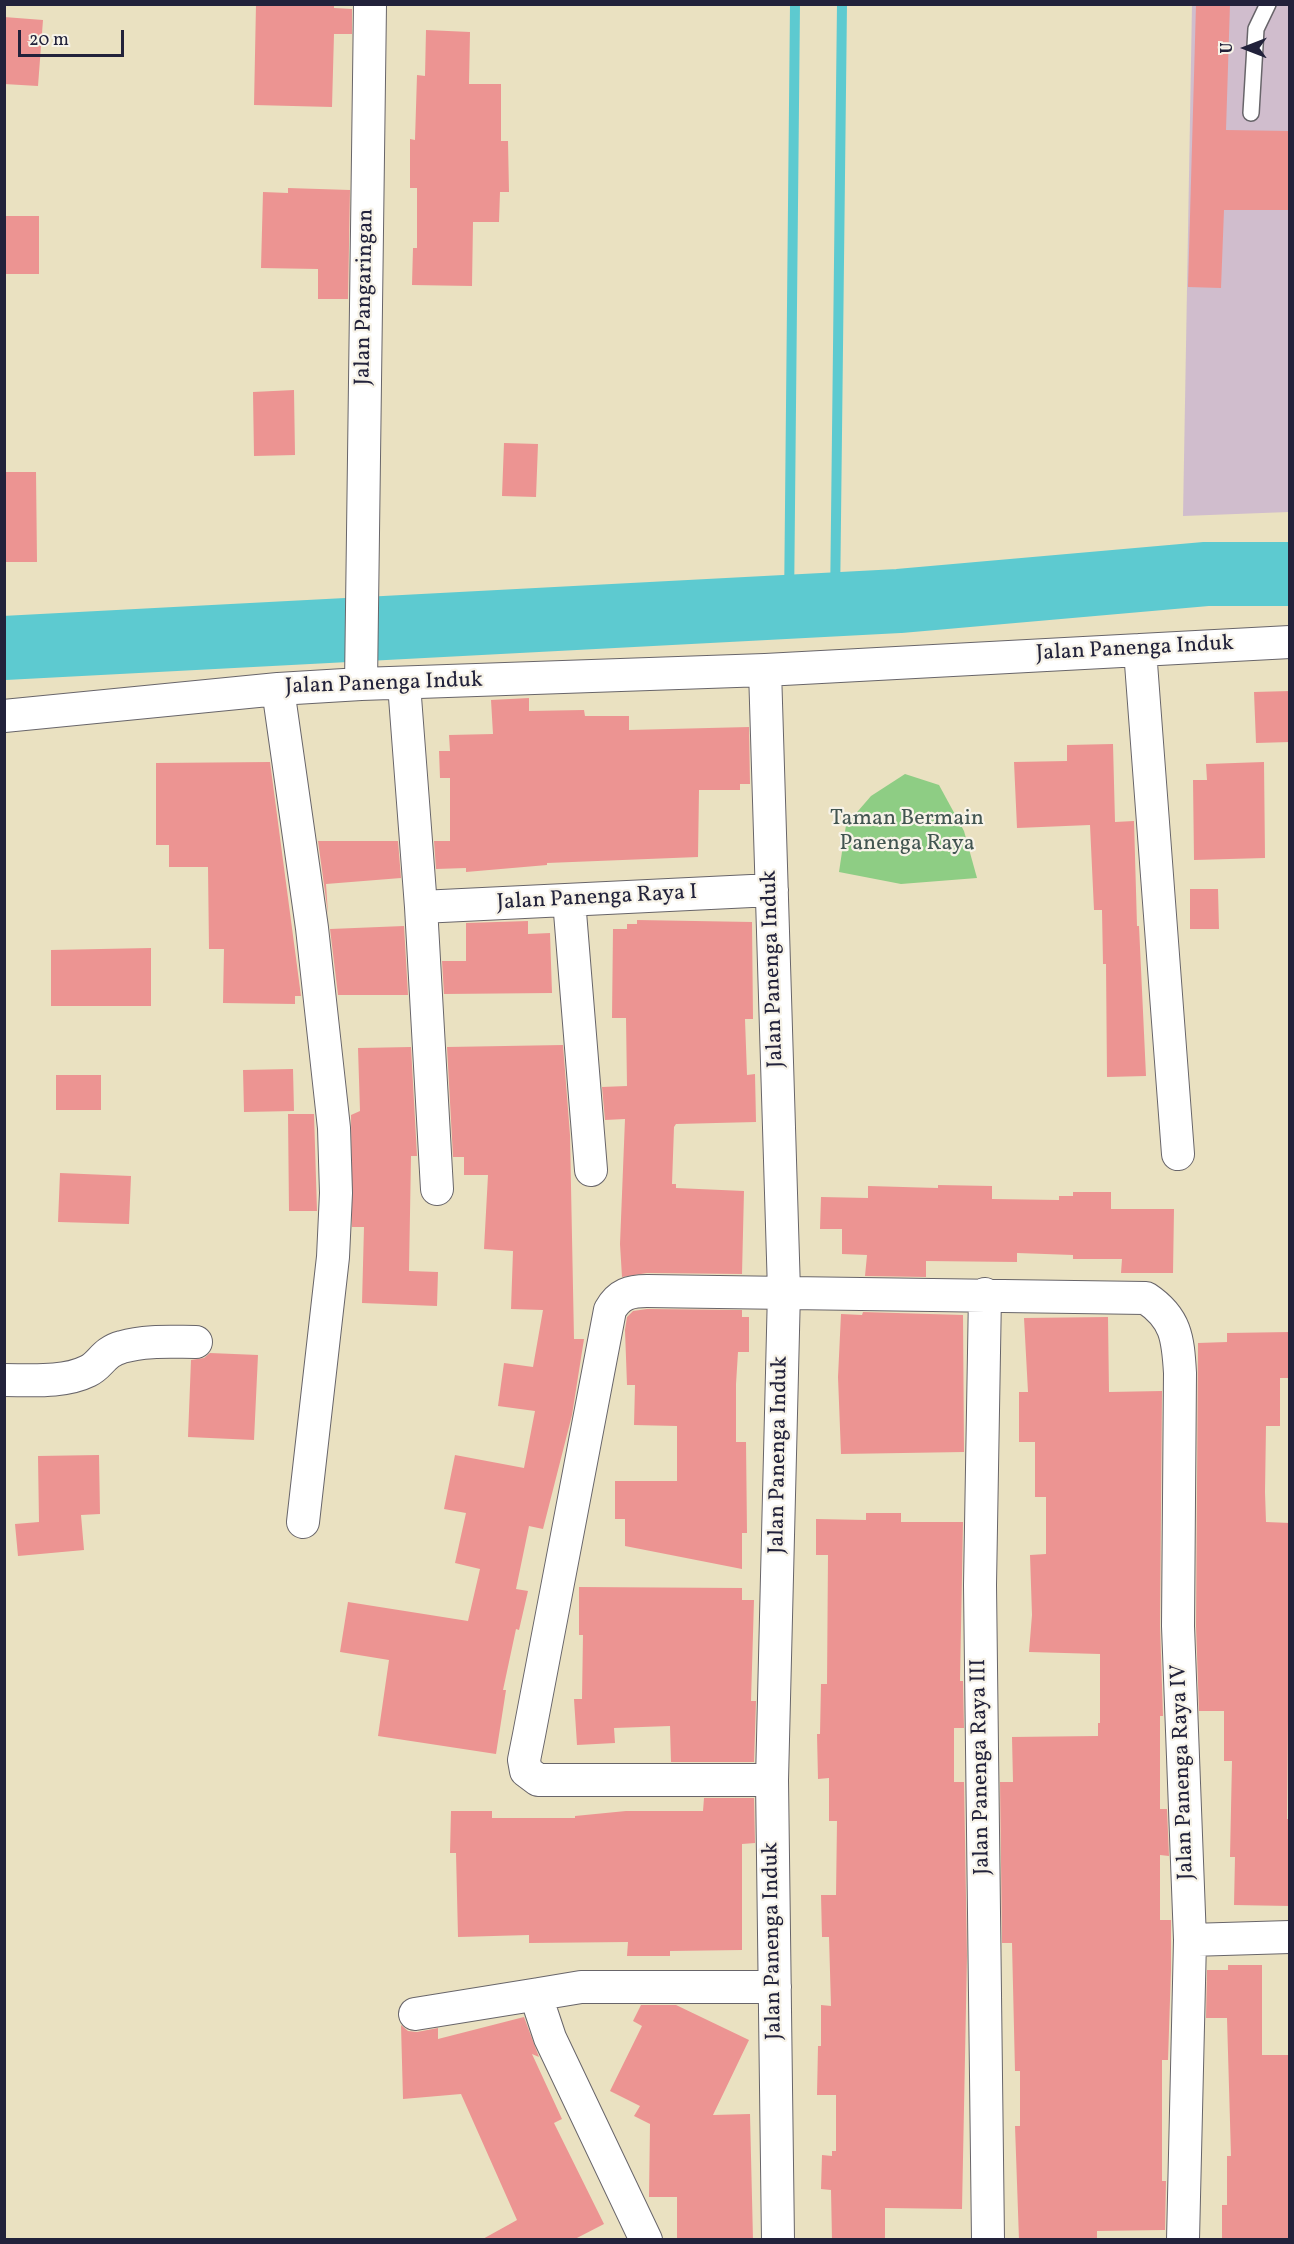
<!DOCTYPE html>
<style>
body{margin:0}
#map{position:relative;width:1294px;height:2244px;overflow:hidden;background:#eae1c1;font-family:Vollkorn,serif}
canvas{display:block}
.frame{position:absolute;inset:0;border:6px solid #22223b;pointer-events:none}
.north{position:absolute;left:1216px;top:18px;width:60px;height:60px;-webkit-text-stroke:4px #f7f3e8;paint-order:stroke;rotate:270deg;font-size:16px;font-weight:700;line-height:24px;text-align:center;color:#22223b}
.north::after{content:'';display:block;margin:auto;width:21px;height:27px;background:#22223b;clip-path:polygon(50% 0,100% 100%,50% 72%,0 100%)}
.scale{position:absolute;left:18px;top:30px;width:106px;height:27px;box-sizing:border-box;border:3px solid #22223b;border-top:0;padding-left:8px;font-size:18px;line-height:21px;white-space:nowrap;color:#22223b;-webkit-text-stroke:4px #f7f3e8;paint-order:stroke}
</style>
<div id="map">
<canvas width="1294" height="2244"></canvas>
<div class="frame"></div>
<div class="north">U</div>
<div class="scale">20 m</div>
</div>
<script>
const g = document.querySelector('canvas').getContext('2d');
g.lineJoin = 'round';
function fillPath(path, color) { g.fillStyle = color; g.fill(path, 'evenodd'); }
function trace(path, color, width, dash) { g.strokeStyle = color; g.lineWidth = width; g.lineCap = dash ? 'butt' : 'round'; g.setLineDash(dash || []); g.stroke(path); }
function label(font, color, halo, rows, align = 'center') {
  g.font = font + ' Vollkorn,serif'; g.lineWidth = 4.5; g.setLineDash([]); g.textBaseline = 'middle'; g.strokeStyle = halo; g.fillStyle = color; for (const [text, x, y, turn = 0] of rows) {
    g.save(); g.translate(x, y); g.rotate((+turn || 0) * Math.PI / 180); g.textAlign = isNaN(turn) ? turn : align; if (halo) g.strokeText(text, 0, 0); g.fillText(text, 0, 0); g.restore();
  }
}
const industrial = new Path2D(`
 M 1192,5 L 1289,5 L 1289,512 L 1183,516 Z`);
const green = new Path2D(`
 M 905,774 L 939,785 L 964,831 L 977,878 L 901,884 L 839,872 L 846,825 L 871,796 Z`);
const stream = new Path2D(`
 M 835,605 L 842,4
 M 789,607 L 795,4
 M 12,664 L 682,629 L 1005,601 L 1290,593`);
const river = new Path2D(`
 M 4,648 L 899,601 L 1206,574 L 1290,574`);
const building = new Path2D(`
 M 256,4 L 334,5 L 334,8 L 352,9 L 352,34 L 334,34 L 332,107 L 254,105 Z
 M 1230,4 L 1226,130 L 1290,131 L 1290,210 L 1224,210 L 1221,288 L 1188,287 L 1196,5 Z
 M 4,17 L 43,20 L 38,86 L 4,84 Z
 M 426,30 L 470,32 L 469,84 L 501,84 L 501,141 L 508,141 L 509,192 L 500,192 L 499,222 L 473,222 L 472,286 L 412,285 L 413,248 L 417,248 L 417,188 L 410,188 L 410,139 L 415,140 L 417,75 L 425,76 Z
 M 288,188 L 350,190 L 348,299 L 318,299 L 318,269 L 261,268 L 263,192 L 288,193 Z
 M 4,216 L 39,216 L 39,274 L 4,274 Z
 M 294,390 L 295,455 L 254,456 L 253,392 Z
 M 504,443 L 538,444 L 536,497 L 502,496 Z
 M 4,472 L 36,472 L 37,562 L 4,562 Z
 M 1290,691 L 1290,742 L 1256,743 L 1254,692 Z
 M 529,698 L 529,711 L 584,710 L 585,716 L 629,716 L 629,730 L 749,727 L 750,784 L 740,784 L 740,790 L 699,790 L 698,857 L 547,863 L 547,865 L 466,872 L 466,868 L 436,869 L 434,841 L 450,841 L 450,778 L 440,778 L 439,751 L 450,751 L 449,735 L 493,734 L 491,700 Z
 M 1113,744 L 1115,822 L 1134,821 L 1137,926 L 1139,926 L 1146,1076 L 1107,1077 L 1106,964 L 1103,964 L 1102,910 L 1094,910 L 1090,825 L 1017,828 L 1014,762 L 1067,761 L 1067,745 Z
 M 270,762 L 301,996 L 295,996 L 295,1004 L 223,1003 L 224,949 L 209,949 L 208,867 L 169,867 L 169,845 L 156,845 L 156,763 Z
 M 1264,762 L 1265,858 L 1194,860 L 1193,780 L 1207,780 L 1206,764 Z
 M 318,841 L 398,841 L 401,878 L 326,884 L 328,914 Z
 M 1190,889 L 1218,889 L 1219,929 L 1190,929 Z
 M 637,920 L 752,922 L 753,1019 L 745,1019 L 747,1075 L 755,1074 L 756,1122 L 676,1124 L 674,1127 L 672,1184 L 676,1184 L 676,1188 L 744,1191 L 742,1274 L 647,1273 L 622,1277 L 620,1244 L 625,1119 L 605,1120 L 602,1087 L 627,1086 L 626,1018 L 612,1018 L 613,929 L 627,929 L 627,924 L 637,924 Z
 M 528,921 L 528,934 L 550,933 L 552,993 L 444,994 L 442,961 L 466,961 L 466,923 Z
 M 404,926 L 408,995 L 338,995 L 330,929 Z
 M 151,948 L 151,1006 L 51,1006 L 51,950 Z
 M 563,1045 L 570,1135 L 574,1339 L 584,1339 L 572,1415 L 543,1529 L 529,1526 L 516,1589 L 528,1591 L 519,1630 L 516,1629 L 503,1690 L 506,1690 L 496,1754 L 378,1736 L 389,1660 L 340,1652 L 348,1602 L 468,1621 L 480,1569 L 455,1563 L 466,1513 L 444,1509 L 455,1455 L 524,1468 L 535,1411 L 498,1406 L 504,1363 L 533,1367 L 543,1310 L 511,1309 L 513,1251 L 484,1249 L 488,1175 L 464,1175 L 464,1157 L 453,1157 L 447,1047 Z
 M 411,1047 L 417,1156 L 411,1156 L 409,1271 L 438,1272 L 437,1306 L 362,1303 L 364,1227 L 352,1227 L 351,1115 L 360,1111 L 358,1048 Z
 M 293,1069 L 294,1111 L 244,1112 L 243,1070 Z
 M 56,1075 L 101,1075 L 101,1110 L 56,1110 Z
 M 288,1114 L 314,1114 L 317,1211 L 289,1211 Z
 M 60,1173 L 131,1176 L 129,1224 L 58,1222 Z
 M 938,1185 L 992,1186 L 992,1199 L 1059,1200 L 1059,1196 L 1073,1196 L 1073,1192 L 1111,1192 L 1111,1209 L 1174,1209 L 1173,1273 L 1121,1273 L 1122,1259 L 1073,1259 L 1073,1255 L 1017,1253 L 1017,1262 L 926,1261 L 926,1277 L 865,1276 L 867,1255 L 842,1254 L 842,1229 L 820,1229 L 821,1197 L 868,1198 L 868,1186 L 938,1188 Z
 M 647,1309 L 742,1310 L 742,1317 L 749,1317 L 749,1352 L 738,1352 L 736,1384 L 736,1442 L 746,1442 L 747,1533 L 742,1533 L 742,1569 L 625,1546 L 625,1519 L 615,1519 L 615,1481 L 677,1481 L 677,1426 L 634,1425 L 635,1385 L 627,1385 L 625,1330 L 627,1317 L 633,1311 Z
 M 863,1312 L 963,1315 L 964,1452 L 841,1454 L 838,1377 L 841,1314 L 862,1315 Z
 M 1108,1317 L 1109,1392 L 1162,1391 L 1160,1626 L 1163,1716 L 1160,1716 L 1160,1809 L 1167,1809 L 1169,1856 L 1160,1855 L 1160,1920 L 1171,1920 L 1171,1970 L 1168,2060 L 1162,2060 L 1162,2181 L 1166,2181 L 1165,2230 L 1097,2231 L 1097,2240 L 1019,2240 L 1015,2126 L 1020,2126 L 1020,2071 L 1015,2071 L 1012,1943 L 1002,1943 L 1000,1782 L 1013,1782 L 1012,1737 L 1098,1736 L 1098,1723 L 1100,1723 L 1100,1654 L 1029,1652 L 1032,1615 L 1030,1555 L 1046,1554 L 1046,1497 L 1035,1497 L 1035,1442 L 1019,1442 L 1019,1392 L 1028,1392 L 1024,1318 Z
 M 1290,1332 L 1290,1378 L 1280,1378 L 1280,1426 L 1266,1426 L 1265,1492 L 1266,1522 L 1290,1523 L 1287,1819 L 1290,1819 L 1290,1906 L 1234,1905 L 1235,1857 L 1230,1857 L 1232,1761 L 1224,1761 L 1224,1711 L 1199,1711 L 1196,1626 L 1198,1343 L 1227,1342 L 1227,1333 Z
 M 210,1353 L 258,1355 L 254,1440 L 188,1437 L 191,1360 L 204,1358 Z
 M 99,1455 L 100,1514 L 81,1515 L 84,1550 L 18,1556 L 15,1524 L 39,1522 L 38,1456 Z
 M 866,1513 L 901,1513 L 901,1522 L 963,1522 L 960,1681 L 963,1681 L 964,1728 L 954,1728 L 954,1782 L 964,1782 L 967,1956 L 962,2209 L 885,2208 L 885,2240 L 832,2240 L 831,2190 L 821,2189 L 822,2155 L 832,2156 L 832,2151 L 836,2151 L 836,2095 L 817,2095 L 818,2046 L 821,2046 L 821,2005 L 831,2006 L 829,1937 L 822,1937 L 821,1895 L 836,1895 L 837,1821 L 829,1821 L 829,1778 L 818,1779 L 817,1734 L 820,1734 L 821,1684 L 827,1684 L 828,1555 L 816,1555 L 816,1519 L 866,1520 Z
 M 579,1587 L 742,1588 L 742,1600 L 754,1600 L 751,1701 L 756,1701 L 754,1762 L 671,1762 L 670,1726 L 614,1728 L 615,1743 L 577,1745 L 574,1699 L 582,1699 L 583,1635 L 579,1635 Z
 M 704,1798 L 754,1798 L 755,1843 L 742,1844 L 742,1950 L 670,1951 L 670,1956 L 627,1956 L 628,1942 L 529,1943 L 529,1935 L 458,1937 L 456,1853 L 450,1853 L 451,1811 L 492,1811 L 492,1818 L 575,1818 L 575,1816 L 626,1811 L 703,1811 Z
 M 1228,1965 L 1262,1965 L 1262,2055 L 1290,2055 L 1290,2240 L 1222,2240 L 1222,2205 L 1227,2205 L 1227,2156 L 1231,2156 L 1227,2018 L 1206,2018 L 1207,1970 L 1228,1970 Z
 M 641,2005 L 676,2005 L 749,2040 L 713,2115 L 750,2114 L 753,2240 L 677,2240 L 677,2197 L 649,2197 L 650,2124 L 634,2116 L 640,2106 L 610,2091 L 642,2026 L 633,2021 Z
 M 524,2017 L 539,2057 L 532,2054 L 562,2119 L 554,2123 L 604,2224 L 573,2240 L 481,2240 L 517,2220 L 461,2094 L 403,2099 L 401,2025 L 408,2031 L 417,2032 L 438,2028 L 438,2039 Z`);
const lane = new Path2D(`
 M 1251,113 L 1256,29 L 1268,4`);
const street = new Path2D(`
 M 1140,650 L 1178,1154
 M 765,670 L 784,1291 L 772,1780 L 778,2240
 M 361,684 L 370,4
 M 404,684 L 421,907 L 437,1189
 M 278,689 L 312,928 L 334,1128 L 336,1193 L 333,1257 L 303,1522
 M 4,716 L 278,689 L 361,684 L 765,670 L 1290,642
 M 569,900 L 591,1170
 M 421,907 L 772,890
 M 985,1294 L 980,1585 L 988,2240
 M 4,1380 C 31,1380 64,1383 88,1371 C 101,1365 103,1352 122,1347 C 146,1340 172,1342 196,1342
 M 772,1780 L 538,1780 L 526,1771 L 524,1760 L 529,1735 L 610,1310 C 619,1294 630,1291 647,1291 L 1146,1298 C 1176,1318 1178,1338 1180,1373 L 1178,1626 L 1190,1940 L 1183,2240
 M 1190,1940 L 1290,1937
 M 415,2014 L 539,1994
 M 646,2240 L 550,2038 L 540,2008 L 539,1994 L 581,1987 L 775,1987`);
const streetNames = [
 ["Jalan Pangaringan",366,297,-89],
 ["Jalan Panenga Induk",1135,650,-3],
 ["Jalan Panenga Induk",384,685,-2],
 ["Jalan Panenga Raya I",597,899,-3],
 ["Jalan Panenga Induk",774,969,-92],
 ["Jalan Panenga Induk",780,1455,-89],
 ["Jalan Panenga Raya III",982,1767,-91],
 ["Jalan Panenga Raya IV",1184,1772,-92],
 ["Jalan Panenga Induk",774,1941,-91]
];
const parkNames = [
 ["Taman Bermain",907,820],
 ["Panenga Raya",907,845]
];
fillPath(industrial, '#d0bdcd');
fillPath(green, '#8ecd84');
trace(stream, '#5dcad0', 10);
trace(river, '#5dcad0', 64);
fillPath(building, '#ec9492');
trace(lane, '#68656a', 18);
trace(street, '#68656a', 34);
trace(lane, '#fff', 15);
trace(street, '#fff', 32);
label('22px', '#22223b', '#f7f3e8', streetNames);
label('22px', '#425551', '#f7f3e8', parkNames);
</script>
